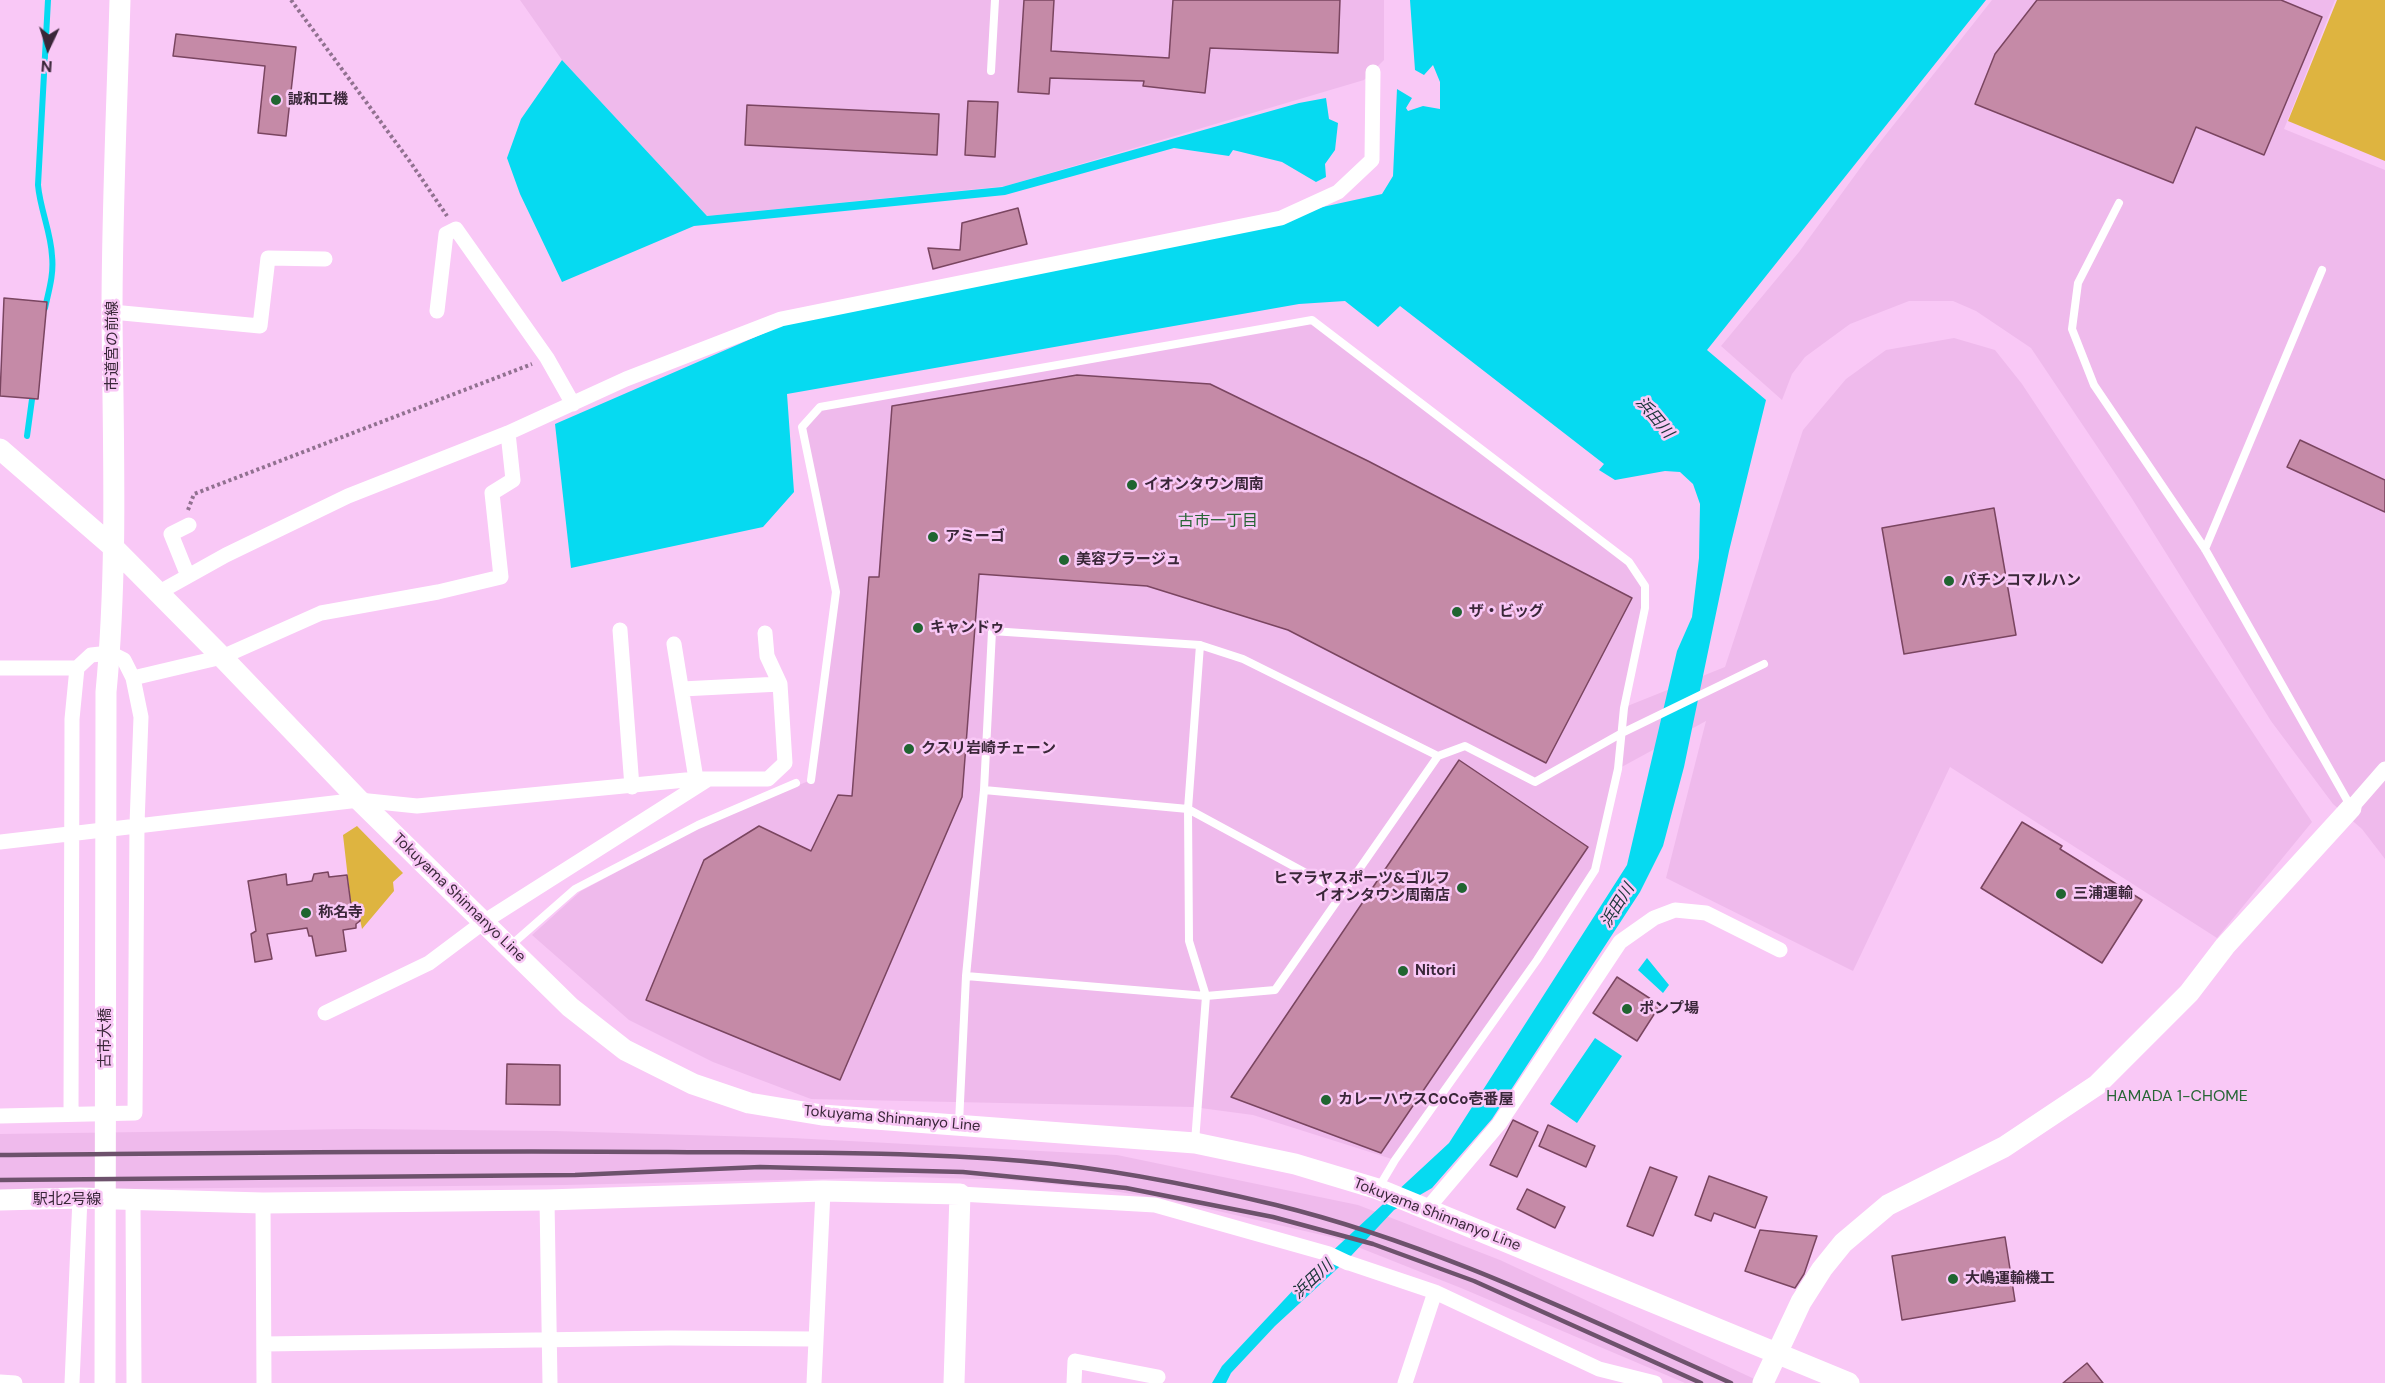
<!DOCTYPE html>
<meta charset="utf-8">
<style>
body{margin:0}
#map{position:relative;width:2385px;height:1383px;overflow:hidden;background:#f9c8f6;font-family:"DM Sans",sans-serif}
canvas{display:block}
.north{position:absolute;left:18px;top:18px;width:60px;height:60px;-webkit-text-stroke:4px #f9c8f6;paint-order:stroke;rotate:184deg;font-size:16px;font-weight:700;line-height:24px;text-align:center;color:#3a2739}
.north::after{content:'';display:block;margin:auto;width:21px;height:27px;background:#3a2739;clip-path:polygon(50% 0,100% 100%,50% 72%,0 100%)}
</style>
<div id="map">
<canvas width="2385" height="1383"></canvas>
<div class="north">N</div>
</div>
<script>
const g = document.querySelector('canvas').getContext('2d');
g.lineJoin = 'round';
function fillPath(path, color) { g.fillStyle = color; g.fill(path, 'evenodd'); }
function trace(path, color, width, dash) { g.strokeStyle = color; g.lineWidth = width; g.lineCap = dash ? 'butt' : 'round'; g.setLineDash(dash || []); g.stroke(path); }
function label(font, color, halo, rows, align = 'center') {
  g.font = font + ' "DM Sans","Noto Sans JP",sans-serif'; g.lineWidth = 5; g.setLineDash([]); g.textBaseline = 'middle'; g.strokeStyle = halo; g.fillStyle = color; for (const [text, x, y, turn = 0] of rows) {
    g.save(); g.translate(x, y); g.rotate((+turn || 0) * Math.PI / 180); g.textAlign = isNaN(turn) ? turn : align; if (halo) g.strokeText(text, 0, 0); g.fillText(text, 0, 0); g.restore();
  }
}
const built = new Path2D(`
 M 520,0 L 1384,0 L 1384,60 L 1364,80 L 1006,186 L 707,216 L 562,60 Z
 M 1992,0 L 2335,0 L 2284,129 L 2385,170 L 2385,859 L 2362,829 L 2333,804 L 2271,721 L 2131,497 L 2031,348 L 1976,311 L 1953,301 L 1909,301 L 1850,324 L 1805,357 L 1792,374 L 1782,400 L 1721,346 L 1799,252 L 1869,156 Z
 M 1312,320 L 1629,562 L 1645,586 L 1625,707 L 1725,667 L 1803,430 L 1846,379 L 1886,350 L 1954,338 L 1995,350 L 2022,384 L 2312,822 L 2217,938 L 1950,767 L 1853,971 L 1666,878 L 1706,721 L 1618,769 L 1595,870 L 1395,1160 L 1253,1115 L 1193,1107 L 811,1099 L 713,1062 L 629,1020 L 532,935 L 581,891 L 716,819 L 811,780 L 836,592 L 802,427 L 820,407 Z
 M 357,1129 L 555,1131 L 792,1138 L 1117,1155 L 1358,1205 L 1500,1260 L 1763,1383 L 1685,1383 L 1461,1288 L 1335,1238 L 1170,1200 L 1100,1189 L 1010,1180 L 910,1177 L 565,1185 L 0,1190 L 0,1134 Z`);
const green = new Path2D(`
 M 2337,0 L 2385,0 L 2385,161 L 2288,121 Z
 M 357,826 L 403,873 L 393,882 L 394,891 L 362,929 L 357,904 L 351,905 L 343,835 Z`);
const water = new Path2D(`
 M 1410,0 L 1986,0 L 1707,350 L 1766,400 L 1729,551 L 1684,767 L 1663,846 L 1640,892 L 1492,1119 L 1432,1188 L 1394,1210 L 1350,1257 L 1275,1326 L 1231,1373 L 1226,1383 L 1212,1383 L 1222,1366 L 1313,1269 L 1449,1143 L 1627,865 L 1677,651 L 1692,617 L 1699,558 L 1700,504 L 1693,484 L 1680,472 L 1665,471 L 1615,480 L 1599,470 L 1604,464 L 1400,306 L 1378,327 L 1345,301 L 1299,304 L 787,394 L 794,492 L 763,527 L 571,568 L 555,424 L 783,325 L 1382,194 L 1393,176 L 1397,89 L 1412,98 L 1406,108 L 1408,111 L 1423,106 L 1440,109 L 1440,82 L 1433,65 L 1424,75 L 1415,70 Z
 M 562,60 L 707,216 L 1002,187 L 1299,103 L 1326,98 L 1329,119 L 1338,123 L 1335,150 L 1325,164 L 1326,177 L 1316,182 L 1282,162 L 1233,150 L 1229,156 L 1174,148 L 1005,195 L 694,226 L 562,282 L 520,194 L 507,158 L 521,119 Z
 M 1647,958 L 1669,985 L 1663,993 L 1638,970 Z
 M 1595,1038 L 1622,1056 L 1577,1123 L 1550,1104 Z`);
const stream = new Path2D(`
 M 45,308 C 49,290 54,274 52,256 C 51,232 40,209 38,185 L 48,0
 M 27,436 L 33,392`);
const building = new Path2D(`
 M 1024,0 L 1054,0 L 1051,51 L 1169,58 L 1173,0 L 1340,0 L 1338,53 L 1210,48 L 1205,93 L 1143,86 L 1144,81 L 1050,78 L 1049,94 L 1018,92 Z
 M 2037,0 L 2281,0 L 2322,17 L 2264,155 L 2196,127 L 2173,183 L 1975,104 L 1995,54 Z
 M 176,34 L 296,47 L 286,136 L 258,133 L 265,66 L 173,56 Z
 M 968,101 L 998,102 L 995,157 L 965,155 Z
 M 747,105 L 939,114 L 937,155 L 745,145 Z
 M 1018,208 L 1027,244 L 933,269 L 928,248 L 960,250 L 962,223 Z
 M 4,298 L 47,302 L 38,399 L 0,396 Z
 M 1077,375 L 1210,384 L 1368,461 L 1632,598 L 1546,763 L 1288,630 L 1147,586 L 979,574 L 962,797 L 840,1080 L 646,1000 L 704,860 L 759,826 L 811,851 L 838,795 L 852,796 L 869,577 L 879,577 L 892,406 Z
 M 2300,440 L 2385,480 L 2385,512 L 2287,467 Z
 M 1994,508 L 2016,635 L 1904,654 L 1882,528 Z
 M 1459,760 L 1588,847 L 1381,1153 L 1231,1097 Z
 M 2022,822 L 2062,846 L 2060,849 L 2142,900 L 2102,963 L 1981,888 Z
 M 328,872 L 329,877 L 347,875 L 351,905 L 357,904 L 360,921 L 356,924 L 356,928 L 343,930 L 346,951 L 316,956 L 312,936 L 309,936 L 307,928 L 267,934 L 272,959 L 255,962 L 251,934 L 256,931 L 248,881 L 286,874 L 287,885 L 312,881 L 314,874 Z
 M 1617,977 L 1660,1005 L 1637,1041 L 1593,1013 Z
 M 507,1064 L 560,1065 L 560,1105 L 506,1104 Z
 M 1513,1120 L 1538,1132 L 1517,1177 L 1490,1165 Z
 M 1548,1125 L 1595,1146 L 1586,1167 L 1539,1146 Z
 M 1650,1167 L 1677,1177 L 1653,1236 L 1627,1226 Z
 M 1709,1176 L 1767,1197 L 1755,1228 L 1714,1213 L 1711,1221 L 1695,1215 Z
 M 1527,1189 L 1565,1207 L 1555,1228 L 1517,1209 Z
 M 1760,1230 L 1817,1236 L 1804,1274 L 1795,1288 L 1745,1271 Z
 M 2005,1237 L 2015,1301 L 1902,1320 L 1892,1256 Z
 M 2087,1363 L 2103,1383 L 2063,1383 Z`);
const path = new Path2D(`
 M 291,0 L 411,163 L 447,216
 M 188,510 L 194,494 L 532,364`);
const lane = new Path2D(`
 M 991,71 L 995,0
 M 2119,203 L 2078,283 L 2072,329 L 2094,385 L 2205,549 L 2351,807
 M 2205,549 L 2322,270
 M 811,780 L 836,592 L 802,427 L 820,407 L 1312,320 L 1629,562 L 1645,586 L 1645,608 L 1624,708 L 1618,769 L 1595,870 L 1537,960 L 1395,1160 L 1379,1187
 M 984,790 L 1188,809 L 1341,892
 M 510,946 L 575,889 L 698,825 L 796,783
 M 966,976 L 1206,996 L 1275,990 L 1438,756 L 1465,746 L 1535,782 L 1622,733 L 1764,664
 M 959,1123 L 966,976 L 984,790 L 992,631 L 1200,645 L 1243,659 L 1438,756
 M 1195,1142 L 1206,996 L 1189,941 L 1188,809 L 1200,645`);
const street = new Path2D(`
 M 437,311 L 446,234 L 456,229 L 547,358 L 573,404
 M 112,312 L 260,326 L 268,258 L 325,259
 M 188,576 L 171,534 L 189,525
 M 156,594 L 226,555 L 348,496 L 508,433 L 626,379 L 781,319 L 1281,218 L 1338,192 L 1372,160 L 1373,72
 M 620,630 L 632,787
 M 674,644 L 696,779
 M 0,668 L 77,668
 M 133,678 L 222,657 L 321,613 L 438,592 L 501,577 L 492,493 L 513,480 L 508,433
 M 682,689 L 780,684
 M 2351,808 L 2385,769
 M 0,842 L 359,800 L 417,806 L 696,779 L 768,779 L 785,763 L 780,684 L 767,656 L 765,633
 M 325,1013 L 429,963 L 485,921 L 707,780
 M 0,1116 L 135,1113 L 137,824 L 141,717 L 133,678 L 124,660 L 110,653 L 91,655 L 77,668 L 72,719 L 71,1114
 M 960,1194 L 1155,1205 L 1329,1254 L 1348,1263
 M 547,1200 L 550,1383
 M 133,1201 L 134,1383
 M 263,1203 L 264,1383
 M 1427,1209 L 1499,1124 L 1620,942 L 1654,918 L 1675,910 L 1706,913 L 1780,950
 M 1346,1262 L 1435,1292 L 1599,1369 L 1655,1383
 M 265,1344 L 670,1338 L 814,1339
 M 0,1382 L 15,1383
 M 72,1383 L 80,1198
 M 814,1383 L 823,1191
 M 1074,1383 L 1075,1361 L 1158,1377
 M 1405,1383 L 1435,1292`);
const secondary = new Path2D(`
 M 0,449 L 113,547 L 222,657 L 359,800 L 570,1007 L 625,1050 L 693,1084 L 749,1103 L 822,1115 L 1195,1143 L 1295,1164 L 1378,1189 L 1849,1383
 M 0,1200 L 80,1198 L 263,1203 L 547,1200 L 823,1191 L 960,1194 L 954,1383
 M 105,1383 L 106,692 C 118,567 113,440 112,314 C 112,210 117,105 120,0
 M 1763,1383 L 1801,1302 L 1822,1269 L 1843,1243 L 1888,1205 L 2004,1147 L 2097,1085 L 2189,993 L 2225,946 L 2351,808`);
const rail = new Path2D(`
 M 0,1155 C 222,1153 445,1150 667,1152 C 786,1153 904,1151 1023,1161 C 1108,1168 1193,1185 1276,1205 C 1435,1244 1582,1317 1731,1383
 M 0,1180 L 575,1175 L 760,1167 L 963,1172 L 1126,1188 L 1273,1217 L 1373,1244 L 1474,1281 L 1701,1383`);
const markers = [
 [276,100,6,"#206531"],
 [1132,485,6,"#206531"],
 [933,537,6,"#206531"],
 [1064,560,6,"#206531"],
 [1949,581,6,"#206531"],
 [1457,612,6,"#206531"],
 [918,628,6,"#206531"],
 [909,749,6,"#206531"],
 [1462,888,6,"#206531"],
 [2061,894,6,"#206531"],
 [306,913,6,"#206531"],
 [1403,971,6,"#206531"],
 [1627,1009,6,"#206531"],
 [1326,1100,6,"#206531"],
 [1953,1279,6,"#206531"]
];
const poiNames = [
 ["誠和工機",288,100],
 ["イオンタウン周南",1144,485],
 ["アミーゴ",945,537],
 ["美容プラージュ",1076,560],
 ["パチンコマルハン",1961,581],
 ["ザ・ビッグ",1469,612],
 ["キャンドゥ",930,628],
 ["クスリ岩崎チェーン",921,749],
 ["ヒマラヤスポーツ&ゴルフ",1450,879,"right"],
 ["イオンタウン周南店",1450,896,"right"],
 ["三浦運輸",2073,894],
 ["称名寺",318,913],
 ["Nitori",1415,971],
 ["ポンプ場",1639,1009],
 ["カレーハウスCoCo壱番屋",1338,1100],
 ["大嶋運輸機工",1965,1279]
];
const streetNames = [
 ["市道宮の前線",113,346,-90],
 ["Tokuyama Shinnanyo Line",459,898,44],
 ["古市大橋",106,1038,-90],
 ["Tokuyama Shinnanyo Line",892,1119,5],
 ["駅北2号線",67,1200],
 ["Tokuyama Shinnanyo Line",1437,1215,21]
];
const waterNames = [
 ["浜田川",1654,418,50],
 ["浜田川",1618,906,-58],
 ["浜田川",1313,1280,-43]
];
const neighbourhoodNames = [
 ["古市一丁目",1218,522],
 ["HAMADA 1-CHOME",2177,1097]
];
fillPath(built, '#efbaec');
fillPath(green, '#deb440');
fillPath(water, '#06daf1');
trace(stream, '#06daf1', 6);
fillPath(building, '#c58aa7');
trace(building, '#7a4560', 1.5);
trace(path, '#917190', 4, [3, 3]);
trace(lane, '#fff', 8);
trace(street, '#fff', 15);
trace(secondary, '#fff', 21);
trace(rail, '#6d526c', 4.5);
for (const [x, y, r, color] of markers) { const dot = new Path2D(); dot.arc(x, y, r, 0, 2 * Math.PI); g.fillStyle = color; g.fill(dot); trace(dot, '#f9c8f6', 2); }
label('bold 15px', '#3a2739', '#f9c8f6', poiNames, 'left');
label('15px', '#3a2739', '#f9c8f6', streetNames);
label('italic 16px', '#1a3539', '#f9c8f6', waterNames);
label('16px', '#276535', '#f9c8f6', neighbourhoodNames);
</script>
